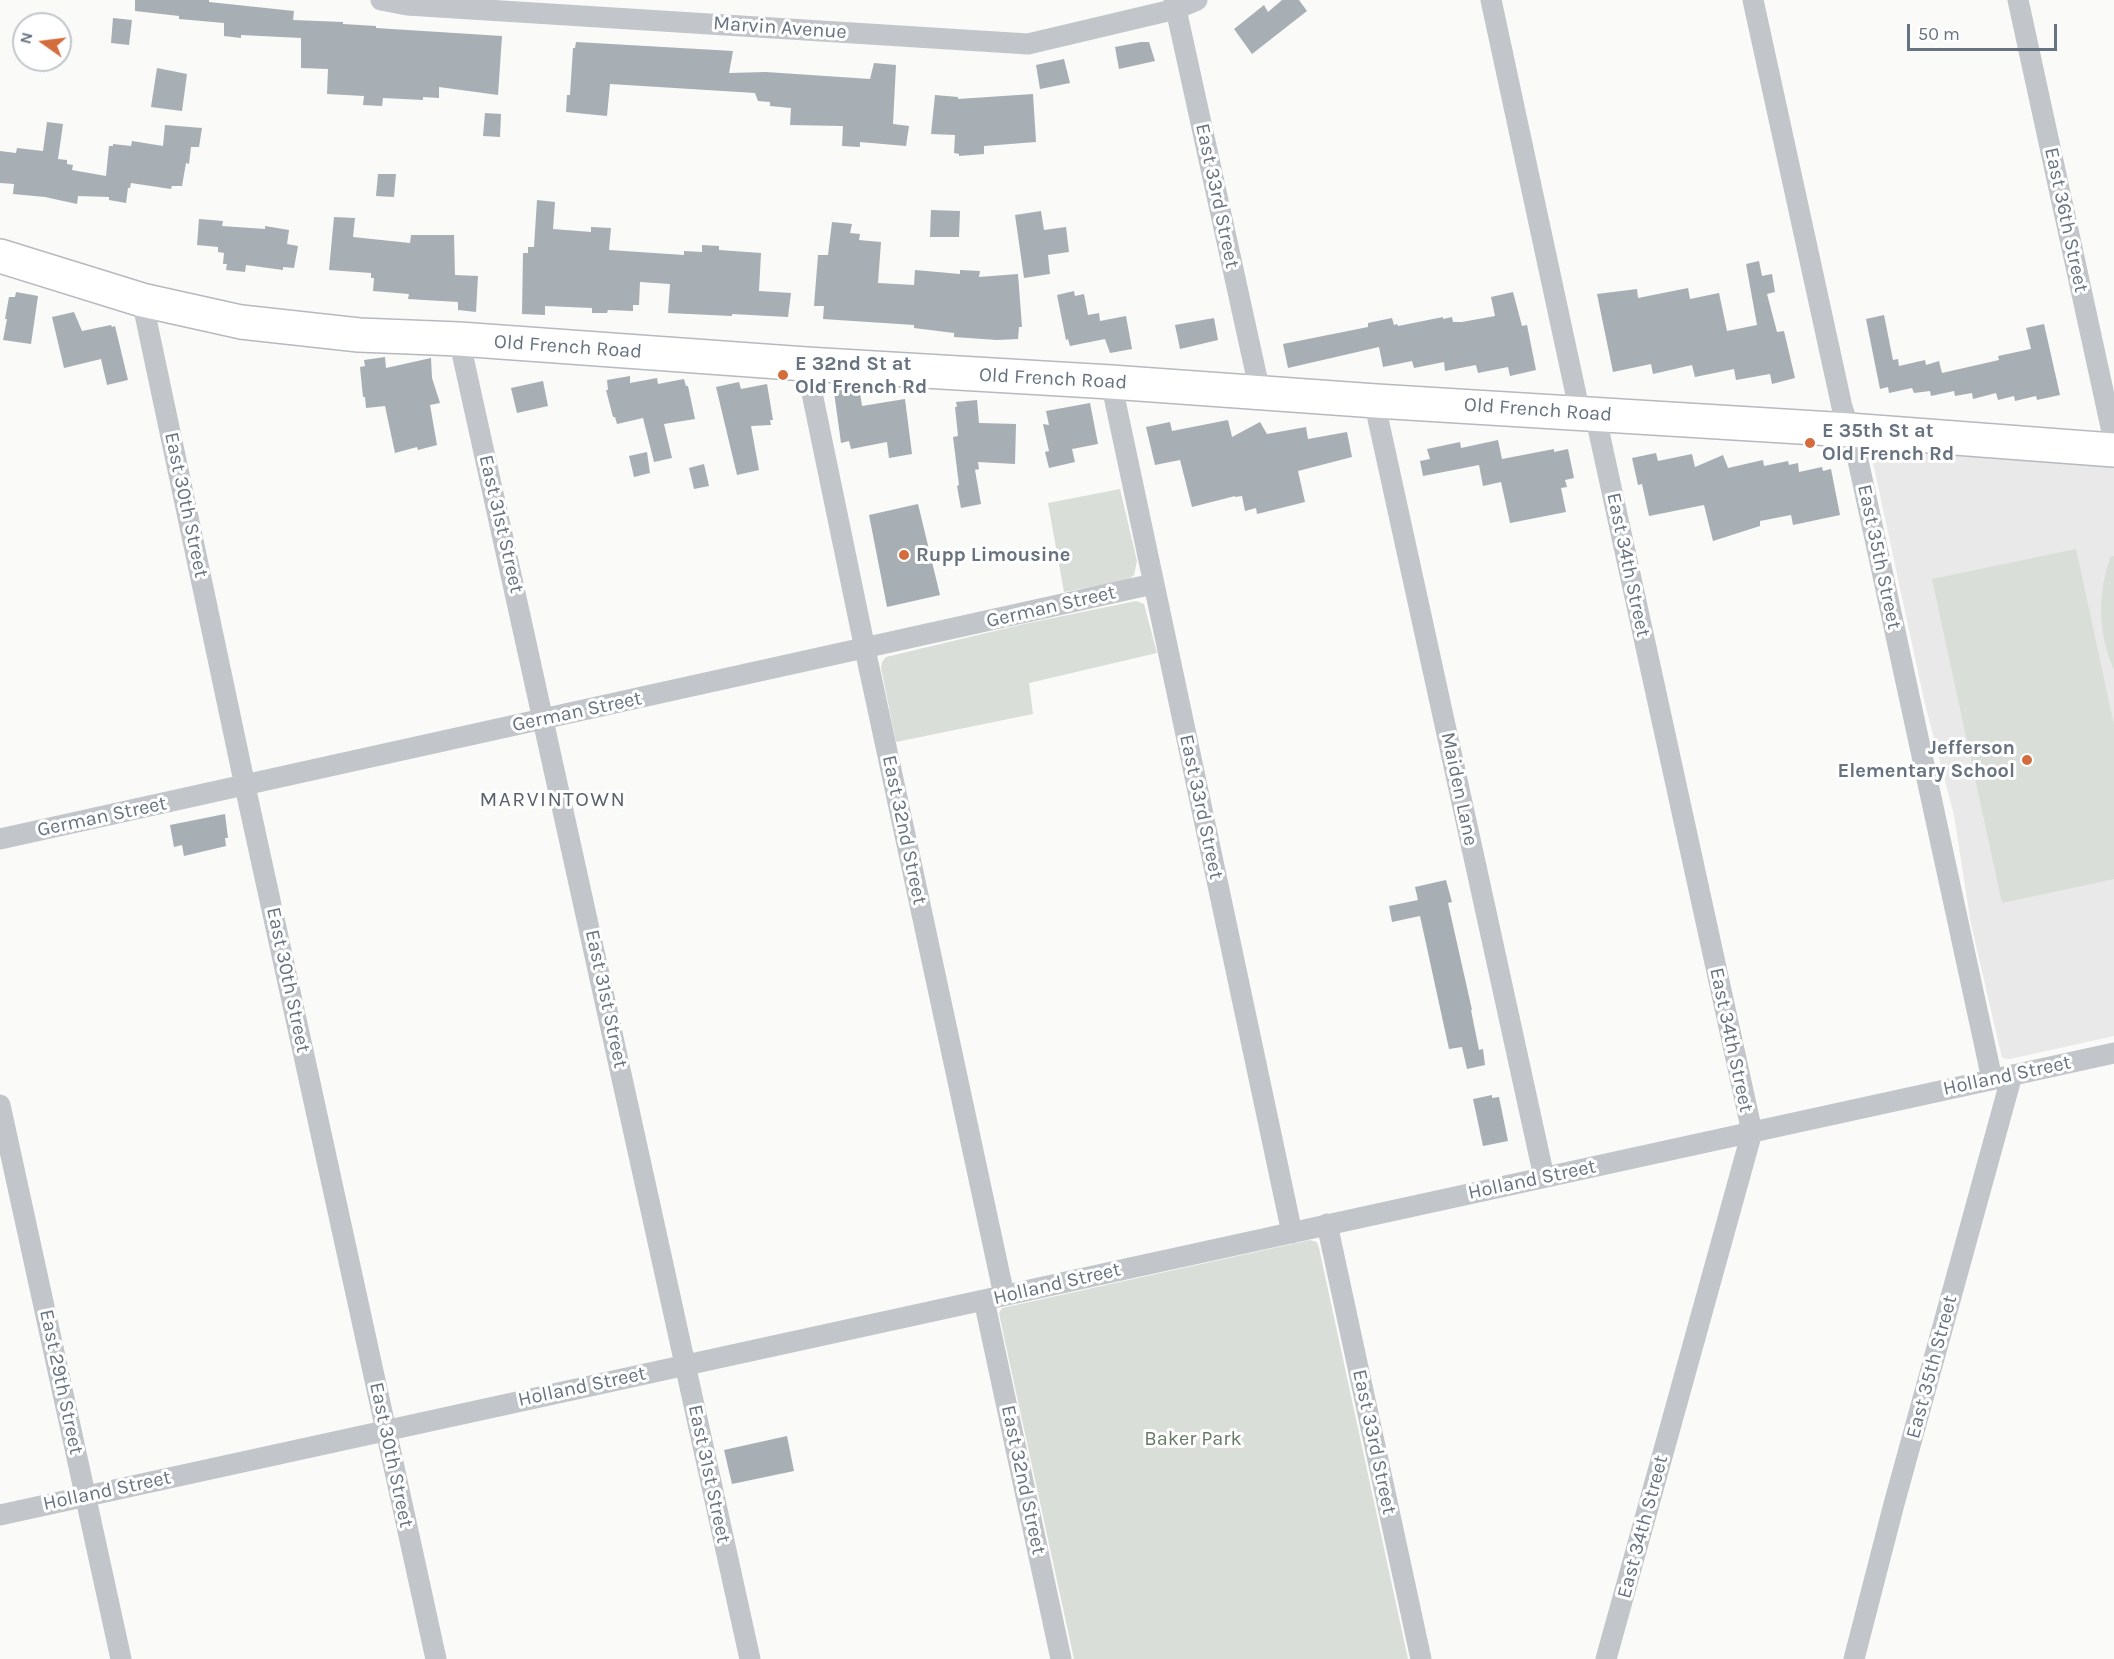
<!DOCTYPE html>
<style>
body{margin:0}
#map{position:relative;width:2114px;height:1659px;overflow:hidden;background:#fafaf8;font-family:Karla,sans-serif}
canvas{display:block}
.north{position:absolute;left:12px;top:12px;width:60px;height:60px;box-sizing:border-box;background:#fff;border:2px solid #c2c7cc;border-radius:50%;rotate:284deg;font-size:16px;font-weight:700;line-height:24px;text-align:center;color:#677380}
.north::after{content:'';display:block;margin:auto;width:21px;height:27px;background:#d36d3e;clip-path:polygon(50% 0,100% 100%,50% 72%,0 100%)}
.scale{position:absolute;left:1907px;top:24px;width:150px;height:27px;box-sizing:border-box;border:3px solid #677380;border-top:0;padding-left:8px;font-size:18px;line-height:21px;white-space:nowrap;color:#677380;-webkit-text-stroke:4px #fff;paint-order:stroke}
</style>
<div id="map">
<canvas width="2114" height="1659"></canvas>
<div class="north">N</div>
<div class="scale">50 m</div>
</div>
<script>
const g = document.querySelector('canvas').getContext('2d');
g.lineJoin = 'round';
function fillPath(path, color) { g.fillStyle = color; g.fill(path, 'evenodd'); }
function trace(path, color, width, dash) { g.strokeStyle = color; g.lineWidth = width; g.lineCap = dash ? 'butt' : 'round'; g.setLineDash(dash || []); g.stroke(path); }
function label(font, color, halo, rows, align = 'center') {
  g.font = font + ' Karla,sans-serif'; g.lineWidth = 6; g.setLineDash([]); g.textBaseline = 'middle'; g.strokeStyle = halo; g.fillStyle = color; for (const [text, x, y, turn = 0] of rows) {
    g.save(); g.translate(x, y); g.rotate((+turn || 0) * Math.PI / 180); g.textAlign = isNaN(turn) ? turn : align; if (halo) g.strokeText(text, 0, 0); g.fillText(text, 0, 0); g.restore();
  }
}
const built = new Path2D(`
 M 1882,446 L 2114,461 L 2114,1036 L 2010,1059 L 2002,1058 L 1971,924 L 1954,815 L 1925,704 L 1872,458 L 1876,451 Z`);
const green = new Path2D(`
 M 1120,489 L 1137,561 L 1134,575 L 1128,580 L 1064,592 L 1048,503 Z
 M 2076,549 L 2114,725 L 2114,879 L 2002,903 L 1932,579 Z
 M 2111,556 L 2114,556 L 2114,670 C 2098,634 2097,593 2111,556 Z
 M 1136,601 L 1144,604 L 1157,653 L 1029,683 L 1033,714 L 896,742 L 881,668 L 882,662 L 886,657 L 1024,624 Z
 M 1310,1240 L 1317,1242 L 1319,1248 L 1408,1659 L 1074,1659 L 1004,1337 L 999,1313 L 1002,1308 Z`);
const building = new Path2D(`
 M 135,0 L 209,0 L 209,2 L 294,11 L 293,20 L 343,22 L 343,24 L 376,26 L 376,28 L 502,36 L 498,95 L 439,87 L 439,98 L 423,97 L 423,100 L 383,98 L 382,106 L 363,105 L 364,96 L 327,94 L 328,69 L 301,68 L 301,38 L 241,35 L 241,38 L 224,36 L 224,23 L 179,19 L 179,16 L 135,11 Z
 M 1282,0 L 1299,0 L 1307,11 L 1252,54 L 1234,29 L 1264,5 L 1268,12 Z
 M 113,18 L 132,20 L 129,45 L 111,43 Z
 M 576,42 L 733,51 L 729,73 L 766,72 L 870,79 L 874,63 L 896,65 L 893,124 L 909,126 L 906,146 L 860,142 L 860,147 L 842,146 L 843,126 L 790,125 L 791,108 L 770,106 L 770,102 L 758,101 L 755,93 L 610,84 L 607,116 L 566,112 L 567,95 L 570,95 L 573,48 L 575,48 Z
 M 1141,42 L 1149,42 L 1155,61 L 1119,69 L 1115,47 Z
 M 1064,59 L 1070,83 L 1040,89 L 1036,65 Z
 M 157,68 L 187,74 L 182,111 L 151,107 Z
 M 1033,94 L 1036,142 L 984,146 L 984,154 L 959,156 L 959,154 L 954,153 L 955,135 L 931,134 L 935,95 L 958,97 L 958,99 Z
 M 485,113 L 501,114 L 500,137 L 483,136 Z
 M 47,122 L 63,124 L 58,159 L 67,160 L 67,164 L 73,165 L 72,170 L 106,176 L 109,146 L 113,146 L 113,144 L 131,146 L 132,141 L 163,146 L 165,125 L 202,128 L 199,147 L 191,147 L 189,164 L 186,163 L 182,186 L 172,186 L 171,189 L 131,183 L 130,188 L 128,188 L 126,203 L 109,200 L 109,197 L 78,196 L 77,204 L 45,197 L 13,194 L 14,184 L 0,183 L 0,151 L 16,153 L 17,148 L 43,151 Z
 M 378,174 L 396,174 L 394,197 L 376,196 Z
 M 537,200 L 555,202 L 553,229 L 591,232 L 591,227 L 611,228 L 609,250 L 684,255 L 684,251 L 702,252 L 702,245 L 719,246 L 719,250 L 761,253 L 759,291 L 791,293 L 788,317 L 732,314 L 732,316 L 668,313 L 670,284 L 640,282 L 639,305 L 633,305 L 633,311 L 608,310 L 607,313 L 592,313 L 592,308 L 545,306 L 545,315 L 522,314 L 523,253 L 528,253 L 528,247 L 534,247 Z
 M 931,210 L 960,211 L 959,237 L 930,237 Z
 M 1041,211 L 1044,230 L 1066,227 L 1069,252 L 1048,255 L 1050,274 L 1024,278 L 1015,215 Z
 M 334,217 L 355,218 L 353,237 L 410,243 L 411,235 L 454,235 L 455,275 L 478,276 L 476,312 L 458,310 L 458,302 L 408,299 L 409,294 L 373,291 L 374,278 L 371,278 L 371,273 L 329,270 Z
 M 199,219 L 223,221 L 222,226 L 265,229 L 265,226 L 289,230 L 287,244 L 298,246 L 294,268 L 283,267 L 283,270 L 246,265 L 245,272 L 226,270 L 227,264 L 223,264 L 224,253 L 218,252 L 218,247 L 197,245 Z
 M 832,222 L 852,224 L 850,233 L 860,234 L 859,240 L 881,242 L 878,283 L 914,285 L 915,270 L 960,274 L 960,270 L 980,271 L 979,277 L 1018,274 L 1022,327 L 1019,327 L 1018,339 L 997,340 L 954,337 L 954,333 L 914,328 L 914,325 L 823,319 L 824,306 L 814,306 L 818,255 L 828,255 Z
 M 1759,261 L 1762,276 L 1772,274 L 1775,292 L 1767,294 L 1777,332 L 1784,331 L 1795,378 L 1772,384 L 1770,374 L 1736,380 L 1734,369 L 1695,377 L 1692,365 L 1653,374 L 1651,364 L 1613,372 L 1597,294 L 1637,289 L 1638,298 L 1688,288 L 1690,299 L 1719,293 L 1727,331 L 1757,325 L 1746,264 Z
 M 1074,291 L 1075,296 L 1084,294 L 1088,315 L 1099,313 L 1100,321 L 1126,316 L 1132,349 L 1110,353 L 1105,339 L 1070,346 L 1068,339 L 1066,340 L 1057,295 Z
 M 16,292 L 38,296 L 31,344 L 3,340 L 7,319 L 5,319 L 9,297 L 15,297 Z
 M 1513,292 L 1522,326 L 1527,325 L 1536,370 L 1510,376 L 1508,367 L 1478,373 L 1476,365 L 1445,371 L 1444,362 L 1414,368 L 1412,361 L 1383,367 L 1379,347 L 1288,368 L 1283,344 L 1368,327 L 1368,323 L 1392,318 L 1394,325 L 1397,324 L 1398,326 L 1443,317 L 1443,319 L 1452,317 L 1453,322 L 1462,322 L 1495,316 L 1491,297 Z
 M 74,312 L 82,331 L 111,325 L 112,327 L 115,326 L 128,380 L 107,385 L 101,359 L 64,368 L 52,317 Z
 M 1884,315 L 1893,360 L 1898,359 L 1899,366 L 1925,360 L 1926,365 L 1939,361 L 1942,373 L 1999,360 L 1998,356 L 2031,349 L 2026,328 L 2044,324 L 2060,395 L 2037,400 L 2036,396 L 2015,401 L 2014,396 L 1998,400 L 1996,393 L 1973,399 L 1972,393 L 1955,396 L 1954,391 L 1931,396 L 1930,391 L 1914,393 L 1912,388 L 1889,393 L 1888,387 L 1880,389 L 1866,319 Z
 M 1214,318 L 1218,340 L 1180,349 L 1175,325 Z
 M 385,357 L 386,368 L 431,358 L 432,378 L 440,403 L 430,405 L 437,445 L 418,450 L 417,447 L 395,453 L 385,406 L 366,408 L 365,397 L 363,397 L 360,367 L 365,366 L 364,360 Z
 M 630,376 L 630,383 L 657,378 L 658,384 L 684,379 L 686,386 L 688,386 L 695,419 L 664,424 L 672,458 L 654,462 L 643,418 L 617,424 L 615,417 L 613,417 L 606,390 L 608,390 L 607,380 Z
 M 543,381 L 548,406 L 517,413 L 511,388 Z
 M 739,382 L 741,389 L 767,384 L 773,420 L 770,420 L 771,425 L 751,426 L 759,470 L 737,475 L 716,387 Z
 M 859,386 L 862,406 L 905,399 L 912,454 L 889,458 L 887,442 L 851,449 L 849,441 L 841,443 L 834,392 L 835,390 Z
 M 977,400 L 979,423 L 1016,424 L 1015,464 L 978,462 L 979,469 L 975,470 L 981,504 L 961,508 L 957,486 L 959,485 L 953,437 L 958,436 L 955,407 L 957,407 L 956,402 Z
 M 1090,403 L 1098,444 L 1072,449 L 1075,462 L 1049,468 L 1045,452 L 1049,451 L 1043,424 L 1049,425 L 1046,411 Z
 M 1228,420 L 1232,437 L 1260,422 L 1267,434 L 1306,427 L 1308,439 L 1347,432 L 1352,457 L 1298,471 L 1305,502 L 1257,514 L 1256,508 L 1245,511 L 1242,496 L 1235,497 L 1235,496 L 1192,507 L 1180,460 L 1155,465 L 1146,427 L 1170,422 L 1172,431 Z
 M 1498,440 L 1502,459 L 1554,449 L 1554,452 L 1568,449 L 1574,478 L 1565,480 L 1567,487 L 1561,488 L 1566,512 L 1510,523 L 1501,482 L 1483,486 L 1479,465 L 1423,476 L 1420,461 L 1430,459 L 1427,449 L 1460,442 L 1461,448 Z
 M 647,452 L 650,473 L 634,477 L 629,456 Z
 M 1656,453 L 1658,461 L 1692,454 L 1695,467 L 1723,455 L 1728,468 L 1763,460 L 1764,466 L 1788,461 L 1789,465 L 1798,463 L 1799,472 L 1822,467 L 1823,471 L 1831,469 L 1840,515 L 1793,525 L 1791,515 L 1760,521 L 1760,526 L 1713,541 L 1704,505 L 1649,516 L 1642,484 L 1638,485 L 1632,458 Z
 M 704,464 L 709,486 L 694,489 L 689,468 Z
 M 918,504 L 940,595 L 887,607 L 869,515 Z
 M 225,814 L 228,838 L 225,838 L 226,846 L 184,856 L 182,845 L 174,847 L 170,825 Z
 M 1446,880 L 1452,902 L 1448,903 L 1472,1010 L 1471,1010 L 1479,1050 L 1483,1049 L 1485,1065 L 1467,1069 L 1462,1047 L 1449,1049 L 1420,916 L 1392,922 L 1389,906 L 1418,900 L 1415,887 Z
 M 1492,1095 L 1492,1098 L 1499,1097 L 1508,1141 L 1483,1146 L 1473,1099 Z
 M 787,1436 L 794,1471 L 732,1484 L 724,1450 Z`);
const minor = new Path2D(`
 M 381,0 L 407,5 L 1028,44 L 1176,9 L 1197,0
 M 1174,0 L 1260,392
 M 1491,0 L 1580,413
 M 1753,0 L 1842,407 L 1856,451 L 1992,1079
 M 2018,0 L 2114,441
 M 142,300 L 245,786 L 436,1659
 M 459,339 L 750,1659
 M 806,364 L 865,649 L 1004,1295
 M 1111,382 L 1292,1233
 M 1376,401 L 1378,419 L 1544,1177
 M 1595,414 L 1752,1132 L 1606,1659
 M 0,839 L 1153,584
 M 0,1105 L 121,1659
 M 1327,1224 L 1421,1659
 M 984,1300 L 1061,1659
 M 0,1515 L 2114,1053
 M 1854,1659 L 1894,1504 L 2012,1075`);
const primary = new Path2D(`
 M 0,256 L 142,300 L 241,322 L 359,335 L 459,339 L 806,364 L 1111,382 L 1376,401 L 1849,430 L 2114,450`);
const markers = [
 [783,375,6,"#d36d3e"],
 [1810,443,6,"#d36d3e"],
 [904,555,6,"#d36d3e"],
 [2027,760,6,"#d36d3e"]
];
const streetNames = [
 ["Marvin Avenue",780,28,4],
 ["East 33rd Street",1217,196,78],
 ["East 36th Street",2066,220,78],
 ["Old French Road",568,347,4],
 ["Old French Road",1053,379,3],
 ["Old French Road",1538,410,4],
 ["East 30th Street",186,505,78],
 ["East 31st Street",501,524,77],
 ["East 35th Street",1879,557,78],
 ["East 34th Street",1628,565,78],
 ["German Street",1051,607,-13],
 ["German Street",577,712,-12],
 ["Maiden Lane",1459,789,78],
 ["East 33rd Street",1201,807,78],
 ["German Street",102,817,-12],
 ["East 32nd Street",904,830,78],
 ["East 30th Street",288,980,78],
 ["East 31st Street",606,999,78],
 ["East 34th Street",1731,1040,78],
 ["Holland Street",2007,1076,-12],
 ["Holland Street",1532,1180,-12],
 ["Holland Street",1057,1284,-13],
 ["East 35th Street",1932,1367,-75],
 ["East 29th Street",61,1382,78],
 ["Holland Street",582,1387,-12],
 ["East 33rd Street",1374,1442,78],
 ["East 30th Street",391,1455,78],
 ["East 31st Street",709,1474,78],
 ["East 32nd Street",1023,1480,78],
 ["Holland Street",107,1491,-12],
 ["East 34th Street",1643,1527,-75]
];
const poiNames = [
 ["E 32nd St at",795,364],
 ["Old French Rd",795,387],
 ["E 35th St at",1822,431],
 ["Old French Rd",1822,454],
 ["Rupp Limousine",916,555],
 ["Jefferson",2015,748,"right"],
 ["Elementary School",2015,771,"right"]
];
const parkNames = [
 ["Baker Park",1193,1439]
];
const neighbourhoodNames = [
 ["MARVINTOWN",553,800]
];
fillPath(built, '#e8e9e8');
fillPath(green, '#daded8');
fillPath(building, '#a7aeb4');
trace(primary, '#b6b9bd', 36);
trace(minor, '#c2c5c9', 21);
trace(primary, '#fff', 33);
for (const [x, y, r, color] of markers) { const dot = new Path2D(); dot.arc(x, y, r, 0, 2 * Math.PI); g.fillStyle = color; g.fill(dot); trace(dot, '#fff', 2); }
label('20px', '#677380', '#fff', streetNames);
label('bold 20px', '#677380', '#fff', poiNames, 'left');
label('20px', '#687966', '#fff', parkNames);
g.letterSpacing = '1.5px';
label('21px', '#59626c', '#fff', neighbourhoodNames);
g.letterSpacing = '0px';
</script>
